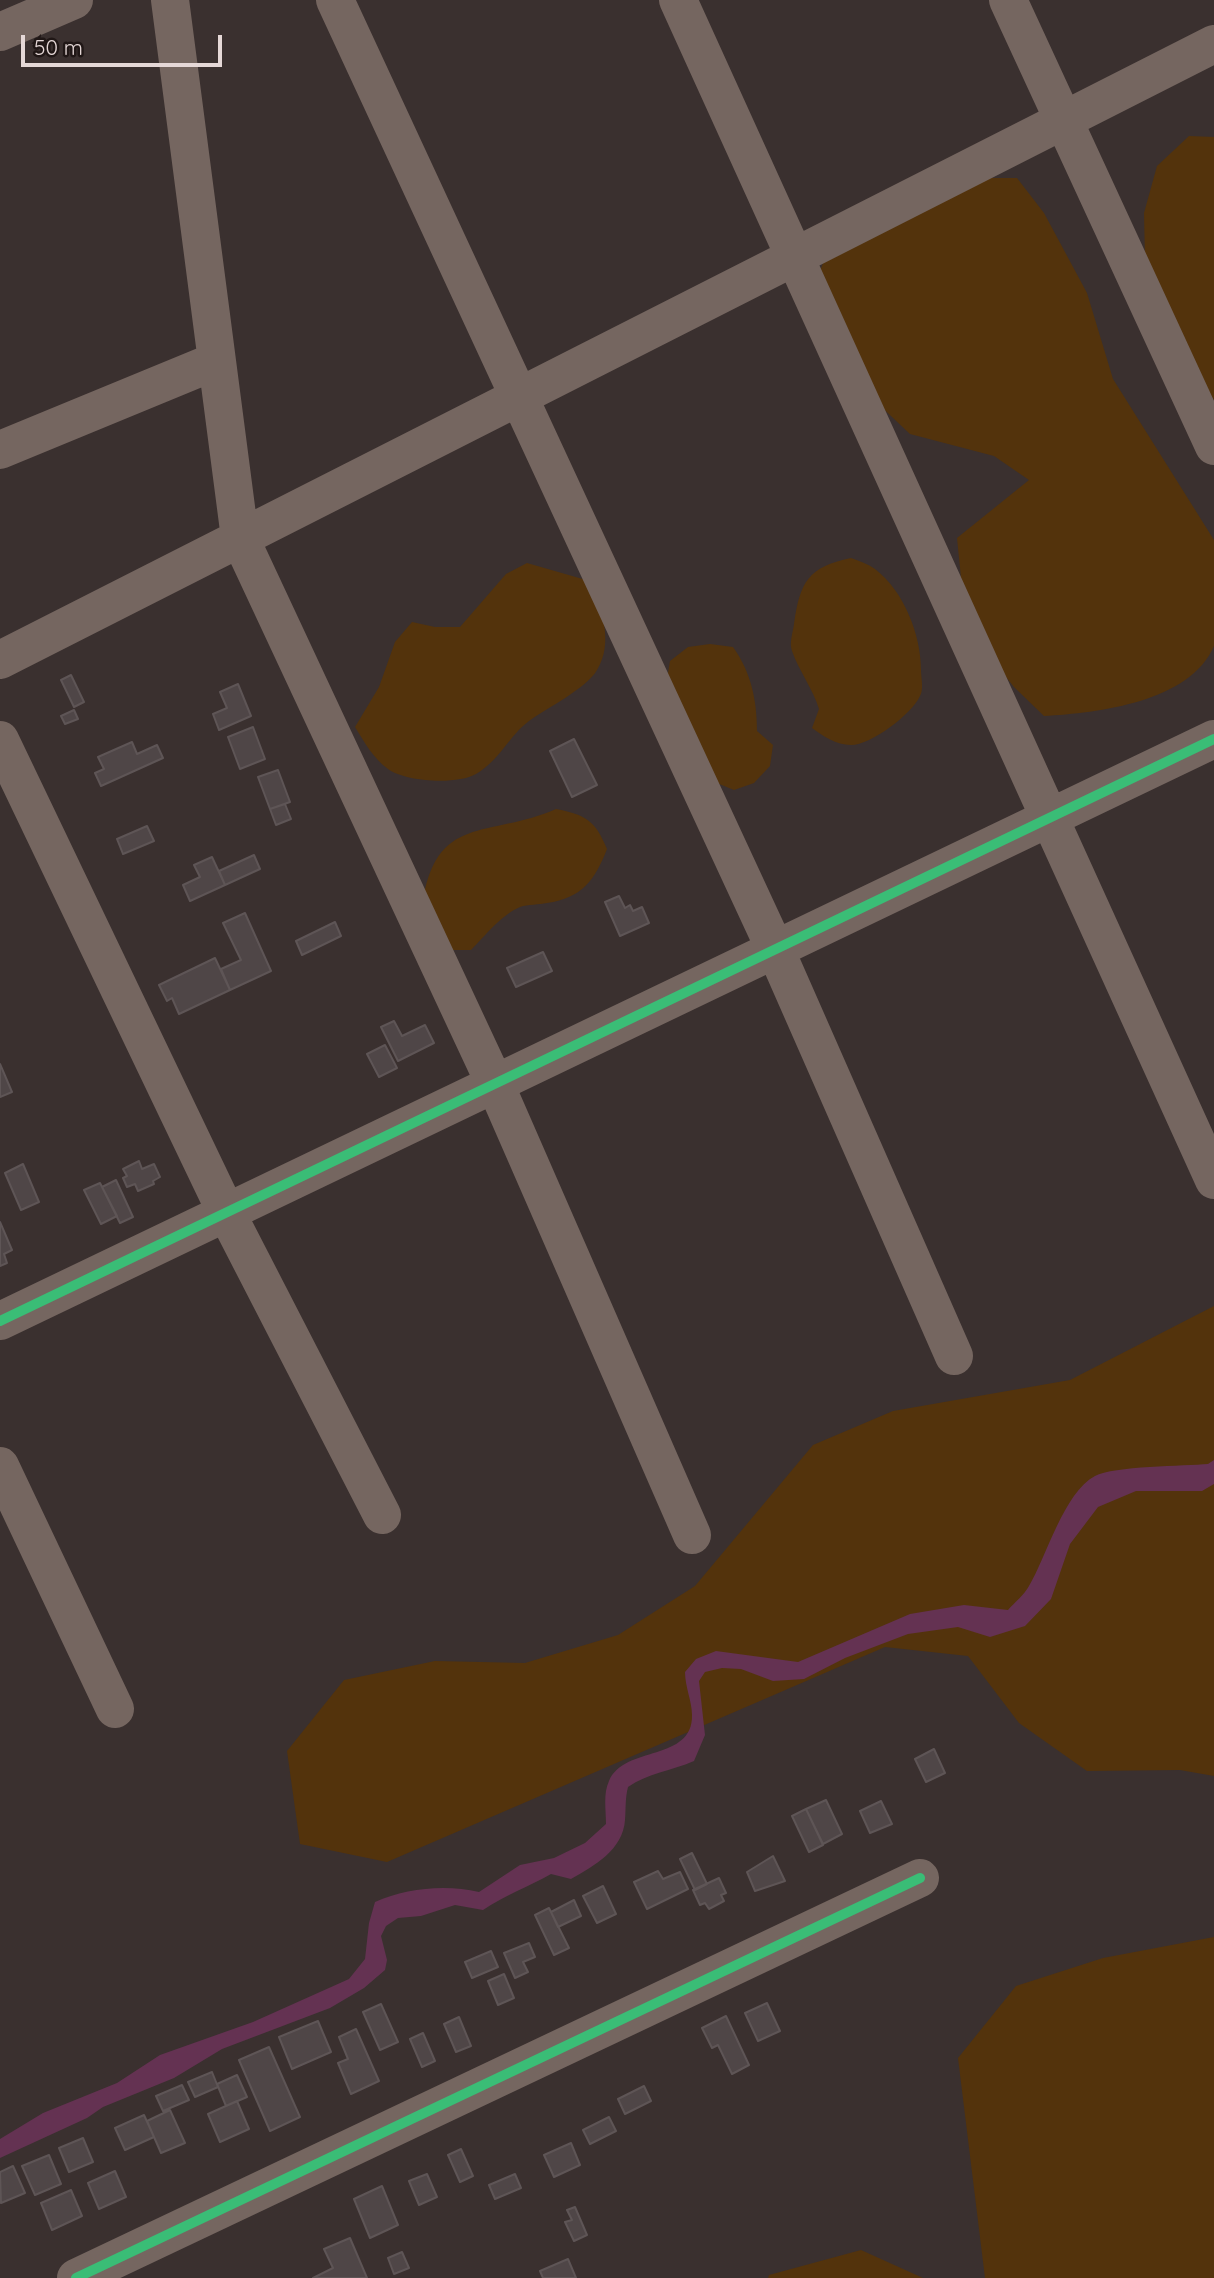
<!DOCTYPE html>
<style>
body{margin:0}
#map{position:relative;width:1214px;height:2278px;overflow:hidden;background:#3a302f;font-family:Quicksand,sans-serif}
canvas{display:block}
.scale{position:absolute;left:21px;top:35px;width:201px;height:32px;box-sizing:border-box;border:4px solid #e5d8d7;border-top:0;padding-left:9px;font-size:21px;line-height:24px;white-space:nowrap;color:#e5d8d7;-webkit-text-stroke:5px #201716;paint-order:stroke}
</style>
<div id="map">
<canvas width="1214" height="2278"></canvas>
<div class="scale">50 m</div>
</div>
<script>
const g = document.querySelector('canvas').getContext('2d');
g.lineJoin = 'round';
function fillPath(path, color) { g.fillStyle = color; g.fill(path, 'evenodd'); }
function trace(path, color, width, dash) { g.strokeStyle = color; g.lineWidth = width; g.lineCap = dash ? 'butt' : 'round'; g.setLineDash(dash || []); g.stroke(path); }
const green = new Path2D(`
 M 1189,136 L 1214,137 L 1214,400 L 1180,345 L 1145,259 L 1144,213 L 1157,166 Z
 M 968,178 L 1017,178 L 1044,213 L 1087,293 L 1113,379 L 1214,540 L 1214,646 C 1190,702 1098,713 1044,716 L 1014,687 L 966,627 L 957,538 L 1029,480 L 994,456 L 910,434 L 872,398 L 819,274 L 836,228 Z
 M 851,558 C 859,561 868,564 875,569 C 904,591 921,635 921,670 C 921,678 924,689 920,696 C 912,714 871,745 851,745 C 836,745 823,736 812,728 L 819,709 C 813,689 799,671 792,651 C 789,643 793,632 794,624 C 800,582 808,567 851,558 Z
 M 527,563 L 593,582 C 601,610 614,642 597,670 C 587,688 547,708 529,721 C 509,736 499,761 476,774 C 457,785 406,782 388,769 C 373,758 365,743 355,727 L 379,687 L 395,642 L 412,622 L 435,627 L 460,627 L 506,574 Z
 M 710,644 L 733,647 C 751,672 757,700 757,731 L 773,745 L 770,766 L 754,783 L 734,790 L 712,781 L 662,709 L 670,661 L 688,647 Z
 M 556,809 C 586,815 595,820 607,849 C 595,880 582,898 547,903 C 539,905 528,904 520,907 C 501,915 485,936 471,950 L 449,950 L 422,907 C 435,812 488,839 556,809 Z
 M 1214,1306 L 1214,1776 L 1180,1770 L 1087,1771 L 1019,1723 L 968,1656 L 885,1647 L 387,1862 L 300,1844 L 287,1751 L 344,1680 L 435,1661 L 525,1663 L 618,1635 L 695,1586 L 813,1445 L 893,1411 L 1070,1380 Z
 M 1214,1937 L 1214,2278 L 985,2278 L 958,2058 L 1016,1986 L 1103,1958 Z
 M 861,2250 L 923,2278 L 768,2278 L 769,2275 Z`);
const water = new Path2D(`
 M 1214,1460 L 1214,1484 L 1202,1491 L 1136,1491 L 1098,1507 L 1070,1544 L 1051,1599 L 1025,1626 L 990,1637 L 958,1627 L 908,1634 L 845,1658 L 804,1679 L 773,1681 L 741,1669 L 722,1668 L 705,1672 L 699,1681 L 705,1735 L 694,1761 C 671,1771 648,1773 628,1787 C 625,1799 626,1808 625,1820 C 623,1850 594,1866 571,1879 L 551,1874 C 528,1887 505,1895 483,1910 L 455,1905 L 421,1916 L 398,1918 L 386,1926 L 381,1936 L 387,1960 L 385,1970 L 364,1988 L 330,2008 L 222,2049 L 174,2078 L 103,2107 L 87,2118 L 0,2158 L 0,2139 L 43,2113 L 117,2083 L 160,2055 L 253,2022 L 349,1979 L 365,1959 L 369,1923 L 375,1902 C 406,1888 446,1884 479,1892 L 520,1865 L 554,1858 L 585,1843 L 606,1824 C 606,1809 603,1794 609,1781 C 624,1745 693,1762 692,1715 C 692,1701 685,1687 685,1672 L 696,1659 L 716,1651 L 798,1662 L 910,1614 L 964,1605 L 1008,1610 C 1015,1602 1024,1595 1029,1586 C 1046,1558 1064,1492 1095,1476 C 1113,1466 1185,1466 1208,1464 Z`);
const building = new Path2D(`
 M 71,675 L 84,702 L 74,707 L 61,680 Z
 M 238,684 L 251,716 L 219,730 L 213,714 L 227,708 L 220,692 Z
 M 74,710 L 78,719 L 65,724 L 61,716 Z
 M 253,727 L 265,759 L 240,769 L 228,737 Z
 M 574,739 L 597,785 L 572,797 L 550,751 Z
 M 132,742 L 137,754 L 157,745 L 163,758 L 101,786 L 95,773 L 104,769 L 98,757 Z
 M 278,770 L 290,802 L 270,809 L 258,777 Z
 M 285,804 L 291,819 L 276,825 L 270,809 Z
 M 147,826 L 154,841 L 123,854 L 117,839 Z
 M 254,855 L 260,869 L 225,885 L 219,871 Z
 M 212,857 L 225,885 L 190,901 L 183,885 L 200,877 L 194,865 Z
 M 619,896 L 625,908 L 630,905 L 633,911 L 642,907 L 649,923 L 620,936 L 605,902 Z
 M 245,913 L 271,971 L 230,990 L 221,969 L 241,960 L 223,923 Z
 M 335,922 L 341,936 L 302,955 L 296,941 Z
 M 543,952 L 552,971 L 516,987 L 507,968 Z
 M 215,958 L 230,990 L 179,1014 L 172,998 L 167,1001 L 159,985 Z
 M 394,1021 L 402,1036 L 425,1025 L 434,1043 L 398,1061 L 381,1027 Z
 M 385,1045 L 397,1068 L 379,1077 L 367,1054 Z
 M 0,1064 L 12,1092 L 0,1097 Z
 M 139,1161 L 142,1169 L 154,1164 L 160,1177 L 153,1181 L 154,1184 L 138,1191 L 135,1184 L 127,1187 L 123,1178 L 127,1176 L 123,1169 Z
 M 23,1164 L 39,1202 L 21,1210 L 5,1173 Z
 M 116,1180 L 133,1217 L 120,1223 L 102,1187 Z
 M 100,1183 L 117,1216 L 101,1224 L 84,1190 Z
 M 0,1222 L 12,1250 L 4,1254 L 7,1263 L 0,1266 Z
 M 934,1749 L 945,1773 L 926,1782 L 915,1759 Z
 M 826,1800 L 842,1834 L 823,1844 L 806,1809 Z
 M 881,1801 L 892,1824 L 870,1833 L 860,1811 Z
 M 806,1809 L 823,1845 L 809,1852 L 792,1816 Z
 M 692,1853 L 707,1884 L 695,1890 L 680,1859 Z
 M 773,1856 L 785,1881 L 755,1891 L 747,1872 Z
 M 658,1871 L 663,1879 L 680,1872 L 688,1889 L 647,1909 L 634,1882 Z
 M 719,1878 L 726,1893 L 721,1895 L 724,1901 L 709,1909 L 705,1903 L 700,1905 L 693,1890 Z
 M 603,1886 L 616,1914 L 597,1923 L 583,1896 Z
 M 574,1900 L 581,1916 L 558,1927 L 551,1912 Z
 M 549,1908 L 569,1948 L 554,1955 L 535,1915 Z
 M 529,1943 L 535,1957 L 523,1962 L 528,1972 L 515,1978 L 504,1953 Z
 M 491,1951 L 498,1967 L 472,1978 L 465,1962 Z
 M 504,1974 L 514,1998 L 498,2005 L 488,1981 Z
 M 767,2003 L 780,2031 L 758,2041 L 745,2013 Z
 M 381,2004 L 398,2042 L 380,2050 L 363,2012 Z
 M 726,2016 L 749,2065 L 732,2074 L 718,2045 L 712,2048 L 702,2028 Z
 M 459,2017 L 471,2046 L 456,2052 L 444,2024 Z
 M 318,2021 L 331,2052 L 292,2069 L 279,2037 Z
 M 356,2029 L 379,2081 L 351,2094 L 338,2063 L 348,2059 L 339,2037 Z
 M 423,2033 L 435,2061 L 422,2067 L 410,2039 Z
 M 269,2047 L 300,2117 L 270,2131 L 239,2060 Z
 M 212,2072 L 218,2087 L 195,2097 L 188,2082 Z
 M 237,2075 L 247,2097 L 226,2106 L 217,2084 Z
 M 182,2085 L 189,2100 L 163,2111 L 156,2096 Z
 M 644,2086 L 651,2101 L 625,2114 L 618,2099 Z
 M 237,2101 L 249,2129 L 220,2142 L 208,2114 Z
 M 170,2110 L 185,2143 L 161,2153 L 147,2121 Z
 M 144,2115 L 154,2137 L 125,2150 L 115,2128 Z
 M 609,2117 L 616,2131 L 590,2144 L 583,2130 Z
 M 83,2138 L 93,2162 L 69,2172 L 59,2148 Z
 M 571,2143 L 580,2165 L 554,2177 L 544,2155 Z
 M 461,2149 L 473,2176 L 460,2182 L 448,2155 Z
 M 49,2155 L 61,2184 L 35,2195 L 22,2166 Z
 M 13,2166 L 25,2193 L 1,2203 L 0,2172 Z
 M 115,2171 L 126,2197 L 99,2209 L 88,2183 Z
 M 427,2174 L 437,2197 L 419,2205 L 409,2181 Z
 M 515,2174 L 521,2188 L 495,2199 L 489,2185 Z
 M 382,2186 L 398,2225 L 370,2238 L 354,2199 Z
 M 71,2190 L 82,2216 L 52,2230 L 41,2203 Z
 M 575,2207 L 587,2235 L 574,2241 L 565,2222 L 572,2220 L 567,2210 Z
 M 350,2238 L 367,2278 L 313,2278 L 333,2268 L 324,2249 Z
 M 402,2252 L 409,2268 L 394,2274 L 388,2258 Z
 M 568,2259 L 576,2278 L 543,2278 L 540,2271 Z`);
const minor = new Path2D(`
 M 170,0 L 240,538 L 495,1084 L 692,1535
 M 335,0 L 775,949 L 954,1356
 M 678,0 L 1214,1180
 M 1008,0 L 1214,446
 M 0,32 L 74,0
 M 0,450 L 216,361
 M 0,660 L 1214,44
 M 0,740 L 226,1212 L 382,1515
 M 0,1321 L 1214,739
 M 0,1466 L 115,1709
 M 76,2278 L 920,1878`);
const cycleway = new Path2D(`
 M 0,1321 L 1214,739
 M 76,2278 L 920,1878`);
fillPath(green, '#53330c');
fillPath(water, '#643252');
fillPath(building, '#4f4647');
trace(building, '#5e5556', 2);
trace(minor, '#756660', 38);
trace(cycleway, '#3abd76', 10);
</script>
